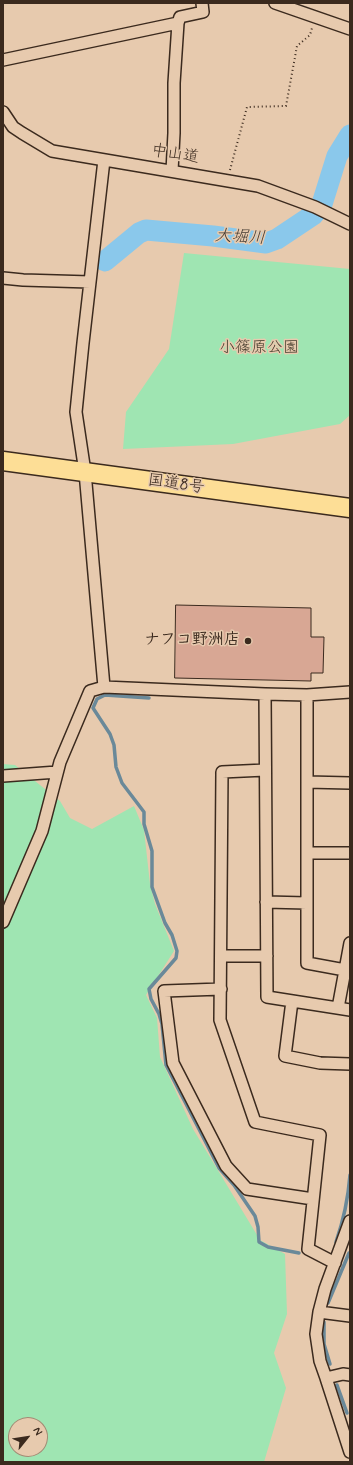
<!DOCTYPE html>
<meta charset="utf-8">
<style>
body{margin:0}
#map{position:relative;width:353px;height:1465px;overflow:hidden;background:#e7caae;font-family:Mynerve,sans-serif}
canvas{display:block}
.frame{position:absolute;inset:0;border:4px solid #3b2a1e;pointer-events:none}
.north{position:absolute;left:8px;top:1417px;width:40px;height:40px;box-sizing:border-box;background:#e7caae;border:1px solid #a28a74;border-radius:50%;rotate:60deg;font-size:11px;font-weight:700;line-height:16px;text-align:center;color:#3b2a1e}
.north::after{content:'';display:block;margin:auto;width:14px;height:18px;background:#3b2a1e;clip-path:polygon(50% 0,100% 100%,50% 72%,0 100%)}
</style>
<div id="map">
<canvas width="353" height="1465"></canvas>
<div class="frame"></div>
<div class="north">N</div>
</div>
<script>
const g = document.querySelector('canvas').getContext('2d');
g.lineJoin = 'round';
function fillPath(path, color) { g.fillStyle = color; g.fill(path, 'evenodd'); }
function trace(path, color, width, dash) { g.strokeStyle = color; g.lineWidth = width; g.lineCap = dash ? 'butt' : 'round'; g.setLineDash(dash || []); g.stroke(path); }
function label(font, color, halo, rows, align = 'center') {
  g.font = font + ' Mynerve,"Klee One",sans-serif'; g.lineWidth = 3; g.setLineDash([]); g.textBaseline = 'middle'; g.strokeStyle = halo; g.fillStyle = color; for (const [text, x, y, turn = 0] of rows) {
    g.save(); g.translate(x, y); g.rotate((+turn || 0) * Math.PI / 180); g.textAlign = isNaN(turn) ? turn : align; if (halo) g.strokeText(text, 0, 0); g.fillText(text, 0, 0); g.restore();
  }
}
const green = new Path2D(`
 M 184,253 L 350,269 L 350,415 L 340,424 L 233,444 L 123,449 L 126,412 L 169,349 Z
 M 3,764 L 15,765 L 60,801 L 70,818 L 92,829 L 134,806 L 144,830 L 150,884 L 155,904 L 174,951 L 146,995 L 157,1018 L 160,1057 L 193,1129 L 260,1240 L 285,1254 L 287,1314 L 274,1353 L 286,1388 L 264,1462 L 3,1462 ZM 16,1425 L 40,1425 L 40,1449 L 16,1449 Z`);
const stream = new Path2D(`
 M 149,698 L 105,695 L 97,699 L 93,708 L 110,734 L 114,745 L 116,767 L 122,783 L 144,812 L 144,824 L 152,851 L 152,887 L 165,923 L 172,935 L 177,951 L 176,958 L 149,989 L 151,999 L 159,1014 L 162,1024 L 166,1065 L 219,1168 L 234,1185 L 255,1216 L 258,1227 L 259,1242 L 268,1247 L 299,1253
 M 336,1242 C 344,1219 348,1200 350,1175
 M 328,1303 L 349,1253
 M 324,1322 L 324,1344 L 330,1364
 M 337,1385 L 347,1413`);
const river = new Path2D(`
 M 105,261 L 139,233 L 146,230 L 213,236 L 266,243 L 277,239 L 313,215 L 322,204 L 337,156 L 350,135`);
const building = new Path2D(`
 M 176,605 L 311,608 L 311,637 L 324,637 L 323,673 L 311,673 L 311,681 L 175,678 Z`);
const path = new Path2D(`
 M 230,170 L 247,107 L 286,106 L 297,46 L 310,35 L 312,28`);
const minor = new Path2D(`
 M 275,3 L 350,29
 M 3,60 L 178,23
 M 3,112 L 13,127 L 22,133 L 52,151 L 258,186 L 315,207 L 350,224
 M 104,160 L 83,343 L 76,412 L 85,472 L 104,687
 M 172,171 L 174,133 L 174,83 L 178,23 L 180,17 L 203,12 L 202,3
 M 3,278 L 23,280 L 90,282
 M 265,694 L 267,997 L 350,1010
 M 307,695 L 307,963 L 345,970
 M 265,770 L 222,772 L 220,1020 L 255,1122 L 320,1135 L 308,1249 L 335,1263
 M 3,776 L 57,772
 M 307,782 L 350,783
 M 307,853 L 350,853
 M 266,902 L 307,903
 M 3,922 L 42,831 L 60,762 L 90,691 L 104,687 L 265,694 L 307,695 L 350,692
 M 221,956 L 267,956
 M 221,989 L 164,991 L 173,1063 L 226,1166 L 247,1189 L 313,1199
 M 292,1001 L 285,1056 L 320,1063 L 350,1064
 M 338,1008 L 350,943
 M 350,1221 L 325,1289 L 319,1312 L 316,1334 L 320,1361 L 326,1378 L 350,1452
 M 319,1312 L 350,1316
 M 326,1378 L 343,1374 L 350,1375`);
const trunk = new Path2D(`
 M 3,461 L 350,508`);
const markers = [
 [248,641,4,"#3b2a1e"]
];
const streetNames = [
 ["中山道",175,155,9],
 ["国道8号",176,485,8]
];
const parkNames = [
 ["小篠原公園",259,349]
];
const poiNames = [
 ["ナフコ野洲店",240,641]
];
const waterNames = [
 ["大堀川",240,238,3]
];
fillPath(green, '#9fe5b2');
trace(stream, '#6a8999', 3.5);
trace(river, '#8ac8eb', 21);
fillPath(building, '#d8a794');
trace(building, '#3b2a1e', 1);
trace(minor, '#3b2a1e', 14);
trace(trunk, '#3b2a1e', 21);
trace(path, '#3b2a1e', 2, [1, 3]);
trace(minor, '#e7caae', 11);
trace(trunk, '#fdde96', 18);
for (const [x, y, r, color] of markers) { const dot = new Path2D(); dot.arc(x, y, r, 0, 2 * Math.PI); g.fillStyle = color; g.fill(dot); trace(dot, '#e7caae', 1.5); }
label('16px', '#3b2a1e', '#e7caae', streetNames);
label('16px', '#453d2d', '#e7caae', parkNames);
label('bold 16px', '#3b2a1e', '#e7caae', poiNames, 'right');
label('italic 17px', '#433a32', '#e7caae', waterNames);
</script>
